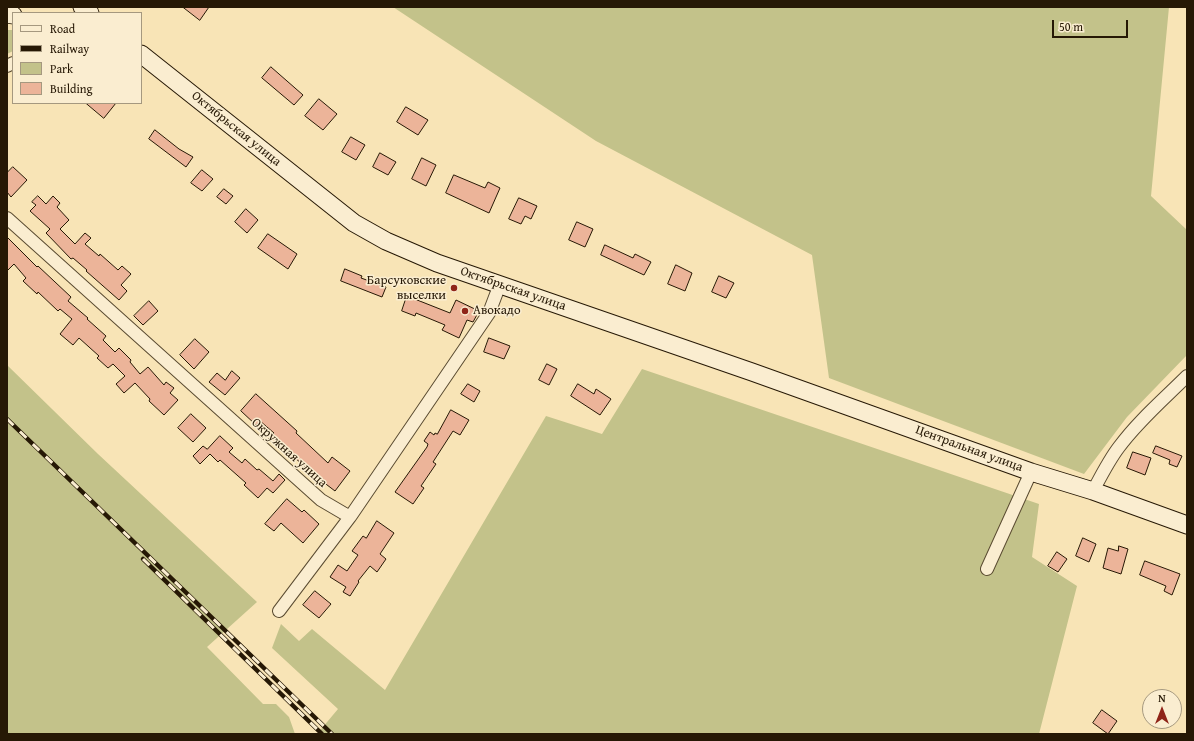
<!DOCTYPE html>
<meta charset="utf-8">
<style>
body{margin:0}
#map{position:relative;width:1194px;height:741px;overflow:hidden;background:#f8e4b6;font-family:"Gentium Book Plus",serif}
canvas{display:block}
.frame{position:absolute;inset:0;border:8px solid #261805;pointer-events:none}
.legend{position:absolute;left:12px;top:12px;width:130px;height:92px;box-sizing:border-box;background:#faedd0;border:1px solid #a5987f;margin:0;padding:5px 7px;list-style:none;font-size:12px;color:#261805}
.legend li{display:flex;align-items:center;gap:8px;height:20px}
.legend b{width:20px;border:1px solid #a5987f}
.north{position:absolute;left:1142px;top:689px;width:40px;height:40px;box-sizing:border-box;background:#faedd0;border:1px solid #a5987f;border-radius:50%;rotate:0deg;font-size:11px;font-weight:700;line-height:16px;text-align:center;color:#261805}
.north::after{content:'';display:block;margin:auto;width:14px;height:18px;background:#8f2418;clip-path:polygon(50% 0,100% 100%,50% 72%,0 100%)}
.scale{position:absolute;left:1052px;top:20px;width:76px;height:18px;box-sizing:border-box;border:2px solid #261805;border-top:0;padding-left:5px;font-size:12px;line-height:14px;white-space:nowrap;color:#261805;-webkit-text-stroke:3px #faedd0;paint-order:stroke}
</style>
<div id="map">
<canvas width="1194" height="741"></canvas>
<div class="frame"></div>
<ul class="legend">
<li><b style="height:5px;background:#faedd0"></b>Road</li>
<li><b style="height:5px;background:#261805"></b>Railway</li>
<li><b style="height:11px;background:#c3c28a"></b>Park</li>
<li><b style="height:11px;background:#ecb499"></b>Building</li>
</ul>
<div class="north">N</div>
<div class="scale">50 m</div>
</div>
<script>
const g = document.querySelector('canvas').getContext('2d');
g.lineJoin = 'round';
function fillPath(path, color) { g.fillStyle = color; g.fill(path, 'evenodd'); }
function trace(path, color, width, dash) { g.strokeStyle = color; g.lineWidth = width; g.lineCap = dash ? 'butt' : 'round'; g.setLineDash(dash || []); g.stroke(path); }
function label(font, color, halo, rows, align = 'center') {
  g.font = font + ' "Gentium Book Plus",serif'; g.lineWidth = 3; g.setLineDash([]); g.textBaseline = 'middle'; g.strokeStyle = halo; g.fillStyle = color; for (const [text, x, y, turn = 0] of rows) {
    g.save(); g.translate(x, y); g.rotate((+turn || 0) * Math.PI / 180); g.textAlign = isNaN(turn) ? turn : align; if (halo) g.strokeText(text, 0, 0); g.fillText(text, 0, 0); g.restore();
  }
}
const green = new Path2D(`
 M 393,7 L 1169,7 L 1151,196 L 1187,230 L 1187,355 L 1127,417 L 1084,474 L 829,378 L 812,255 L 596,141 Z
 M 7,30 L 13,30 L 13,51 L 7,54 Z
 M 7,365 L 98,454 L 257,602 L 207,647 L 263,704 L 276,704 L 289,717 L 295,734 L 7,734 Z
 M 642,369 L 1039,504 L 1032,557 L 1077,586 L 1039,734 L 317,734 L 338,709 L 272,648 L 281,624 L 299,641 L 312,629 L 385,690 L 546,416 L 602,434 Z`);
const building = new Path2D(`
 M 183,7 L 209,7 L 200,20 Z
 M 271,67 L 303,95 L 294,105 L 262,78 Z
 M 319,99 L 337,114 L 323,130 L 305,116 Z
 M 86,103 L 116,103 L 104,118 Z
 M 406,107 L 428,120 L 418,135 L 397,122 Z
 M 155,130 L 179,149 L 193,157 L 186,167 L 149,139 Z
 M 351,137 L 365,145 L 356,160 L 342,152 Z
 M 380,153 L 396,162 L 388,175 L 373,167 Z
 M 422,158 L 436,165 L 426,186 L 412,179 Z
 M 13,167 L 27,180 L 11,197 L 7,192 L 7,173 Z
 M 202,170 L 213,179 L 202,191 L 191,183 Z
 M 454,175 L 485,188 L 488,182 L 500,188 L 489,213 L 446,193 Z
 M 224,189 L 233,196 L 226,204 L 217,197 Z
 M 38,196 L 46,204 L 53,196 L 60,203 L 57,207 L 69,220 L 60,229 L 75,244 L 85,233 L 91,238 L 85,244 L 99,256 L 100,254 L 118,270 L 122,266 L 131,274 L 121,285 L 127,291 L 119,300 L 86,271 L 87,270 L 73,258 L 71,259 L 46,233 L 50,229 L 30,211 L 36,205 L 32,202 Z
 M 519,198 L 537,206 L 531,219 L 525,216 L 521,224 L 509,219 Z
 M 246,209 L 258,220 L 247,233 L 235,222 Z
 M 577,222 L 593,229 L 585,247 L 569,240 Z
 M 268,234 L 297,254 L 288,269 L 258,248 Z
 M 7,237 L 37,267 L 38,266 L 71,297 L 68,301 L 88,318 L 87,319 L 106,336 L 103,340 L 115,352 L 119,348 L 131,360 L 130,362 L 140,374 L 148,367 L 164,385 L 166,382 L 174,388 L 170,393 L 178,400 L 164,415 L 149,401 L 150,399 L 135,383 L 124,393 L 116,384 L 125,376 L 113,364 L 108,368 L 97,358 L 99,356 L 79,338 L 73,345 L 60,334 L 72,319 L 60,309 L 58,311 L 38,292 L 37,294 L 23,281 L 26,278 L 14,264 L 7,271 Z
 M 605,245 L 633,258 L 635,254 L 651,262 L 644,275 L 601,255 Z
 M 676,265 L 692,273 L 685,291 L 668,284 Z
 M 345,269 L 362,276 L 361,278 L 386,287 L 382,297 L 341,281 Z
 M 719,276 L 734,283 L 726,298 L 712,292 Z
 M 407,296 L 450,313 L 456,300 L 479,311 L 473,322 L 467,320 L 459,338 L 442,330 L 445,325 L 416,313 L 415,316 L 402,311 Z
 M 149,301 L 158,311 L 143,325 L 134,316 Z
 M 489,338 L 510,346 L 504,359 L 484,352 Z
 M 195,339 L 209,352 L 194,369 L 180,355 Z
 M 547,364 L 557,369 L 549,385 L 539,380 Z
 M 232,371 L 240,378 L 225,395 L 209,382 L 217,373 L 225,380 Z
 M 468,384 L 480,391 L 474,402 L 461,394 Z
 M 578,384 L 594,394 L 596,389 L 611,399 L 600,415 L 571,396 Z
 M 256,394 L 297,431 L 296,433 L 328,463 L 332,457 L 350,471 L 335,491 L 314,475 L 283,447 L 280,450 L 268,439 L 274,433 L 260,421 L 256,425 L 241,411 Z
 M 451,410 L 469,420 L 460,435 L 453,431 L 433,462 L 436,464 L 421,486 L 424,488 L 413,504 L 395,492 L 427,447 L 428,444 L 424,441 L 430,432 L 434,435 L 435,433 L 437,434 Z
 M 191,414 L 206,428 L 193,442 L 178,428 Z
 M 220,436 L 233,448 L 229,452 L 242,463 L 245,459 L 257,470 L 259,469 L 273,481 L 279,474 L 285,480 L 273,493 L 267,488 L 258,498 L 244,485 L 246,483 L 220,460 L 218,462 L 210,454 L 200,464 L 193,456 L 203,446 L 207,449 Z
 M 1156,446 L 1182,456 L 1177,467 L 1169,464 L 1170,460 L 1153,453 Z
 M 1133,452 L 1151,458 L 1145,475 L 1127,468 Z
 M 287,499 L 302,512 L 304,510 L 319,524 L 303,543 L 281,523 L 274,531 L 265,524 Z
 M 377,521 L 394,533 L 380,554 L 386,559 L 377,572 L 370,566 L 358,581 L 359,582 L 350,596 L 343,592 L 346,587 L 330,577 L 338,565 L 347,571 L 358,555 L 352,551 L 363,536 L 366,538 Z
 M 1083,538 L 1096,544 L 1089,562 L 1076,556 Z
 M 1119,546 L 1128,549 L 1121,574 L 1103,568 L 1108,548 L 1118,551 Z
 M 1057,552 L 1067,559 L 1058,572 L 1048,566 Z
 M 1145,561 L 1180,574 L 1172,595 L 1164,591 L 1166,586 L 1140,575 Z
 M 315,591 L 331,604 L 319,618 L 303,605 Z
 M 1102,710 L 1117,721 L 1108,734 L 1093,723 Z`);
const minor = new Path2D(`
 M 7,66 L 13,63
 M 7,218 L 321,500 L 350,517 L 489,313 L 500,284
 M 1093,491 C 1101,476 1109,460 1119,447 C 1139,420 1164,399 1187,376
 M 987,569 L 1031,472
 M 279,611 L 350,517`);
const secondary = new Path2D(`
 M 82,7 L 90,13
 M 7,14 L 13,15
 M 141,54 L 354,223 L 386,241 L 437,263 L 752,372 L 1031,472 L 1093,491 L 1187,525`);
const rail = new Path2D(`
 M 7,419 L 332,734
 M 143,559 L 322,734`);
const markers = [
 [454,288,4,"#8f2418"],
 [465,311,4,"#8f2418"]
];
const streetNames = [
 ["Октябрьская улица",236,129,39],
 ["Октябрьская улица",513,289,19],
 ["Центральная улица",969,449,20],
 ["Окружная улица",289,453,42]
];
const poiNames = [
 ["Барсуковские",446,281],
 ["выселки",446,296],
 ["Авокадо",473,311,"left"]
];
fillPath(green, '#c3c28a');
fillPath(building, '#ecb499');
trace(building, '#261805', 1);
trace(minor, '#5a4b31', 14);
trace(secondary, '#261805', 19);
trace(minor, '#faedd0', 12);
trace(secondary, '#faedd0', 17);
trace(rail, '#261805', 4.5);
trace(rail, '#faedd0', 3, [9]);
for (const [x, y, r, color] of markers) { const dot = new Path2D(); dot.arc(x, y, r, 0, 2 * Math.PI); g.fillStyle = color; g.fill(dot); trace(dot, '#faedd0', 1.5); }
label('13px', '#261805', '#faedd0', streetNames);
label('13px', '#261805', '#faedd0', poiNames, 'right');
</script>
